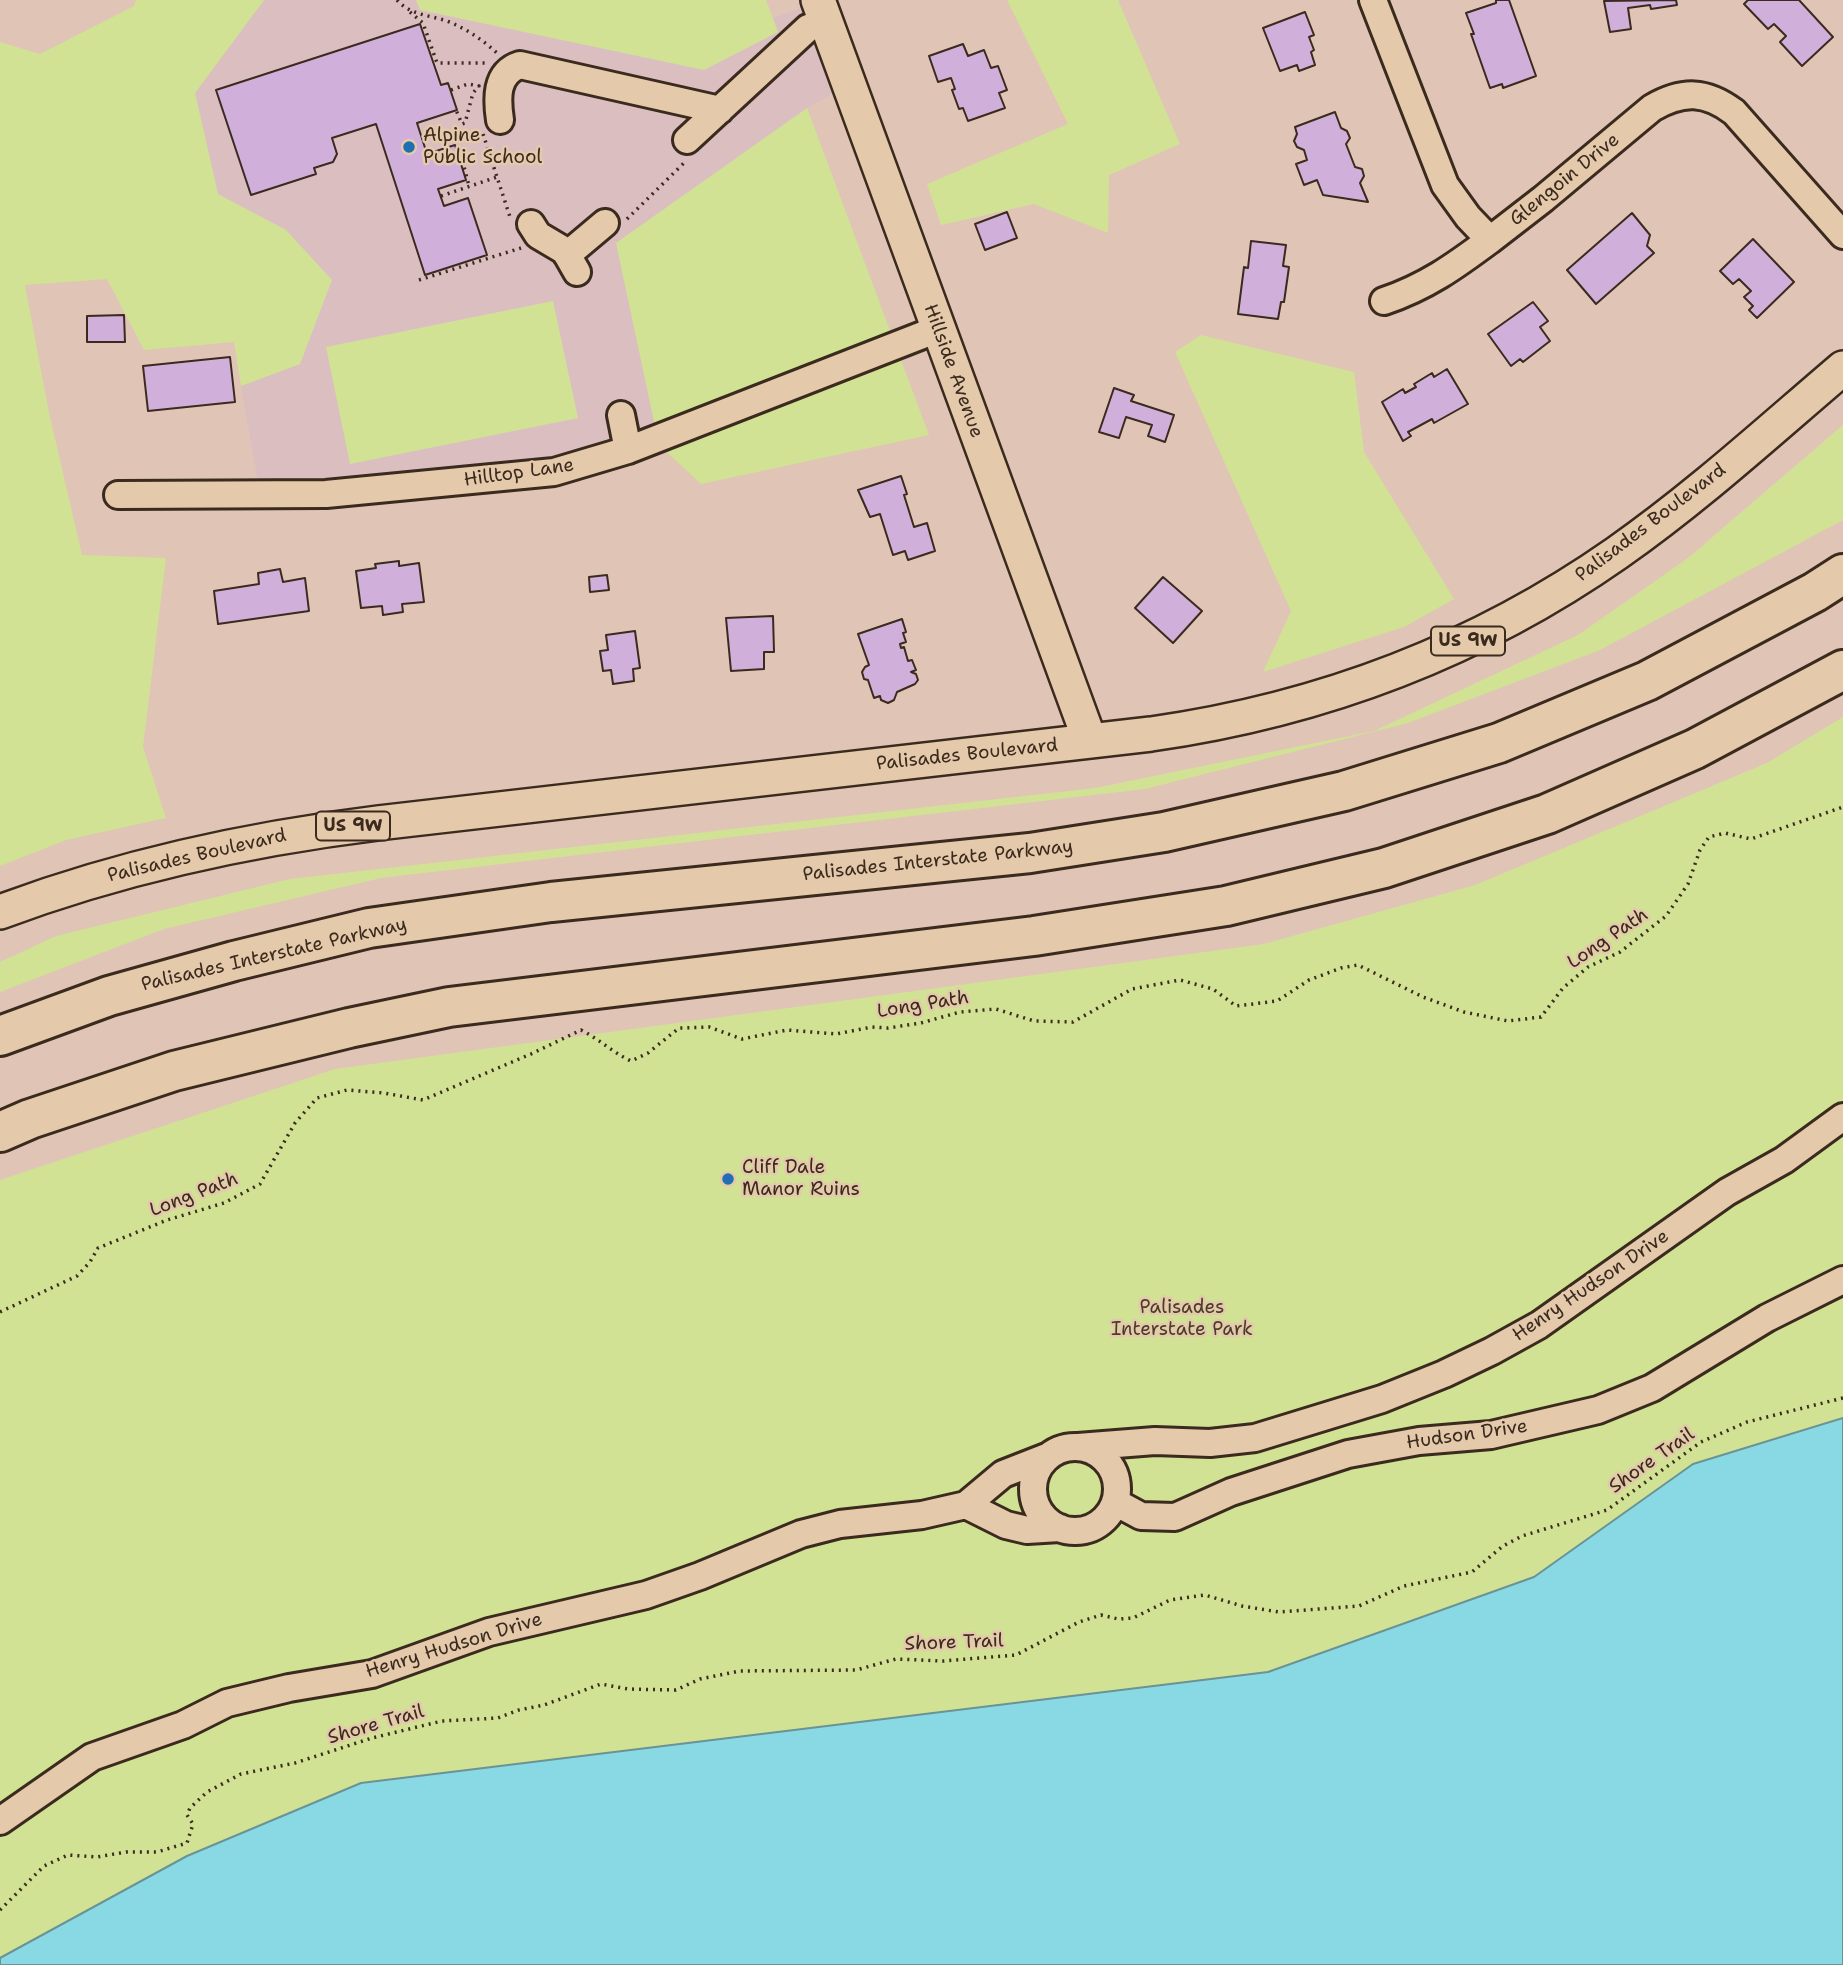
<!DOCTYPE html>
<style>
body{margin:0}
canvas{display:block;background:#e0c4b5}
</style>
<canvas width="1843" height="1965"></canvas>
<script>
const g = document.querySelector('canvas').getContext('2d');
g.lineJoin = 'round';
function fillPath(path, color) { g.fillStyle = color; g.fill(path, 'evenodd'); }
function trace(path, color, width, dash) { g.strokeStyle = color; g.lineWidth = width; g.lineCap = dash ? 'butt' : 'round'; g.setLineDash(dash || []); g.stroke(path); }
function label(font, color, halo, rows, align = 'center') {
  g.font = font + ' "Shantell Sans",sans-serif'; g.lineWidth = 5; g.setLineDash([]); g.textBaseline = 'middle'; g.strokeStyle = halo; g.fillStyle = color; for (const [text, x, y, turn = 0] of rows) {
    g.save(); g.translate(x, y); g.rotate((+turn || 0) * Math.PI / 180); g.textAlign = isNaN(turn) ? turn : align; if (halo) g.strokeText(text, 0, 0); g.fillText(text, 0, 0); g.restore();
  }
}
const built = new Path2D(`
 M 264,0 L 416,0 L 420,10 L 778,32 L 773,18 L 818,2 L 850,84 L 807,108 L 658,438 L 628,450 L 260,494 L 241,386 L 300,364 L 286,230 L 218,194 L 195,93 Z`);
const green = new Path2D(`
 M 136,0 L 264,0 L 195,93 L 218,194 L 286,230 L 332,280 L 300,364 L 241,386 L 234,342 L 144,350 L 107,279 L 25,285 L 49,413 L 82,555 L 166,558 L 143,747 L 166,818 L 66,840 L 0,866 L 0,42 L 40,54 L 134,6 Z
 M 416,0 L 766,0 L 778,32 L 704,70 L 420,10 Z
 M 1007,0 L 1118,0 L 1180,144 L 1109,175 L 1108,233 L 1034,204 L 941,225 L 927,184 L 1068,124 Z
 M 807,108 L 929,435 L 701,484 L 659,445 L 616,243 Z
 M 553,301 L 578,418 L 350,464 L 326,347 Z
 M 1201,335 L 1354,372 L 1364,452 L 1454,599 L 1404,627 L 1263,672 L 1291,611 L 1175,352 Z
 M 1843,425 L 1843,520 L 1600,650 L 1408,723 L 1145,789 L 381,878 L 164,929 L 0,992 L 0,962 L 56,936 L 290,879 L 1095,788 L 1374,731 L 1578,635 L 1688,558 Z
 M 1843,717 L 1843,1418 L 1693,1464 L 1534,1577 L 1268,1672 L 361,1783 L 187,1856 L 0,1958 L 0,1180 L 335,1069 L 1264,944 L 1475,885 L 1767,763 Z`);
const water = new Path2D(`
 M 1843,1418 L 1843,1965 L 0,1965 L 0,1958 L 187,1856 L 361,1783 L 1268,1672 L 1534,1577 L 1693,1464 Z`);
const building = new Path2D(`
 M 1496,0 L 1509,0 L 1536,76 L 1503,88 L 1502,84 L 1490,88 L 1471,34 L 1474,34 L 1466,13 L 1496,3 Z
 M 1676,0 L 1677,5 L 1651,9 L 1650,5 L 1628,8 L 1631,29 L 1610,32 L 1604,1 Z
 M 1748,0 L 1799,0 L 1833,37 L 1802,66 L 1780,42 L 1786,36 L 1774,24 L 1768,29 L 1744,4 Z
 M 1305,12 L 1314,35 L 1309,37 L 1314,50 L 1311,52 L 1315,65 L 1299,71 L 1297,65 L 1280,71 L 1263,28 Z
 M 420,24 L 441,85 L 448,83 L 457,110 L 417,123 L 427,154 L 455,145 L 466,180 L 438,189 L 444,206 L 468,198 L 487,255 L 425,275 L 376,124 L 332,138 L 337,154 L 333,162 L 314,168 L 316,174 L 251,195 L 216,90 Z
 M 963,44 L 968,56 L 984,50 L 991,68 L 998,66 L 1007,90 L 999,93 L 1005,108 L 968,121 L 963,108 L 959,109 L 952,90 L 955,89 L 951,78 L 938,82 L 929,56 Z
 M 1335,112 L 1341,128 L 1347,131 L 1350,138 L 1346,144 L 1355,167 L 1362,169 L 1364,176 L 1360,183 L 1368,202 L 1323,195 L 1317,180 L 1304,185 L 1296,164 L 1307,160 L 1304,150 L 1297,147 L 1294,141 L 1297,134 L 1295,127 Z
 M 1007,212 L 1017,238 L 985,250 L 975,224 Z
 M 1632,213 L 1650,235 L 1647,246 L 1654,253 L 1596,304 L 1567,270 Z
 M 1753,239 L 1794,282 L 1757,318 L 1749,310 L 1753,306 L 1744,297 L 1751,291 L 1739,279 L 1733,284 L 1720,271 Z
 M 1251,241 L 1286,245 L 1283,266 L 1289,267 L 1284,302 L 1281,302 L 1278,319 L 1238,314 L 1244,267 L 1248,268 Z
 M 1533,302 L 1548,321 L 1540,327 L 1550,341 L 1523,362 L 1520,359 L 1511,366 L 1488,334 Z
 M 124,315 L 125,342 L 87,342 L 87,316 Z
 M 230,357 L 235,402 L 148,411 L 143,366 Z
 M 1447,369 L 1468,404 L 1434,423 L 1432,419 L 1408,432 L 1411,436 L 1403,441 L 1382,402 L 1403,389 L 1405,393 L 1416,387 L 1414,384 L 1432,373 L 1434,377 Z
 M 1114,388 L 1134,395 L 1131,401 L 1174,415 L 1165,442 L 1148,436 L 1152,425 L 1126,417 L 1119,438 L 1099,432 Z
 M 901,476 L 907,494 L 904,495 L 914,527 L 927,523 L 935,551 L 908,560 L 905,551 L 893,555 L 880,514 L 870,517 L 858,490 Z
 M 399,561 L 399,566 L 419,563 L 424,602 L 402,604 L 403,612 L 383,615 L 382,606 L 361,608 L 356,571 L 376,568 L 375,564 Z
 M 280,569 L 283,582 L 305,578 L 309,611 L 218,624 L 214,591 L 259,584 L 258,573 Z
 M 607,575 L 609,590 L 590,592 L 589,577 Z
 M 1163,577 L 1202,611 L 1173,643 L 1135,608 Z
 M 773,616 L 774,652 L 764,652 L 764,669 L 731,671 L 726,618 Z
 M 902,619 L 906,632 L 903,633 L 906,642 L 900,644 L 901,648 L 904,647 L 908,661 L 912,660 L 916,670 L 911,672 L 916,674 L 918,680 L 915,684 L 897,692 L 894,700 L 888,703 L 881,700 L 880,696 L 874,698 L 868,680 L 864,679 L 862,672 L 865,667 L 869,665 L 858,634 Z
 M 635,631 L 640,668 L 633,669 L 634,681 L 613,684 L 611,670 L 603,671 L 600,651 L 608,650 L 606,635 Z`);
const path = new Path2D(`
 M 397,0 C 410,15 429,15 447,21 C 467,29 483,40 498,54
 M 410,12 L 423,23 L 437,63 L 486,63
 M 451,90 L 468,84 L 479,86 L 473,93 L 465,123 L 462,124 L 456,110
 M 483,134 L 510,217
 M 461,164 L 463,163 L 469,186
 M 441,196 L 497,177
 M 627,219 L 686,161
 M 419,280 L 521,248
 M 0,1312 L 77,1276 L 90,1262 L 98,1248 L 167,1220 L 224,1203 L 260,1184 L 295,1123 L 317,1098 L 347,1090 L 384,1093 L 423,1100 L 531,1054 L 581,1030 C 599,1039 612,1052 631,1061 L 648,1053 L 679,1028 L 709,1027 L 742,1039 L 787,1030 L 836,1034 L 872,1027 L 888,1028 L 921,1023 L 960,1012 L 996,1009 L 1034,1021 L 1073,1022 L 1132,989 L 1180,980 L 1213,989 L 1236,1006 L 1277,1001 L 1309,980 L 1341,968 L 1358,965 L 1423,997 L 1464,1012 L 1508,1021 L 1541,1017 L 1563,988 L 1588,967 L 1620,952 L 1666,916 L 1688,884 L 1700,850 L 1709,837 L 1725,833 L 1751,839 L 1843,807
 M 0,1910 L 44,1866 L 68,1855 L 97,1857 L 126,1852 L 157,1852 L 187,1843 L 193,1824 L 187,1815 L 190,1808 L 207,1792 L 241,1774 L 295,1763 L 372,1738 L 442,1721 L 498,1718 L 519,1710 L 544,1705 L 601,1684 L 628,1689 L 676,1690 L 700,1679 L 740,1671 L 856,1670 L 896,1659 L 943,1661 L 1016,1655 L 1079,1622 L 1101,1615 L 1118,1619 L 1133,1618 L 1170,1600 L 1205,1595 L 1242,1606 L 1279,1612 L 1359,1606 L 1404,1586 L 1472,1572 L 1503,1546 L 1522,1536 L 1607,1510 L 1701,1442 L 1747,1422 L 1843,1398`);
const minor = new Path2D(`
 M 1373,0 L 1445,185 L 1468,217 L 1490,240 L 1543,199 L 1652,108 C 1683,90 1706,91 1734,112 L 1843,235
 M 500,120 C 497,100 495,73 520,65 L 720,110
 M 687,140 L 808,28 L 826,21
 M 531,224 L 538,235 L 565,251 L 577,272
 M 567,255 L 605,223
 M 1384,301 C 1426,287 1455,266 1490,240
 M 621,415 L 628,450
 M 118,495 L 326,494 L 554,472 L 628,450 L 938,329
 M 1078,1447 L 1155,1441 L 1210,1443 L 1255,1438 L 1382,1399 L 1444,1374 L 1492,1351 L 1539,1325 L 1727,1192 L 1784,1160 L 1843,1117
 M1033 1489a42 42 0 1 1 84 0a42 42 0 1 1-84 0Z
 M 1115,1502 L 1141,1516 L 1175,1517 L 1231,1492 L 1348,1454 L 1419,1441 L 1491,1435 L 1598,1410 L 1652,1388 L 1767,1318 L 1843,1280
 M 966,1505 L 1006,1525 L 1027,1530 L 1060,1528
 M 0,1821 L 92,1757 L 183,1725 L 227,1703 L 289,1688 L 372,1674 L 489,1632 L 646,1595 L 700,1576 L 801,1534 L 840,1524 L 922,1515 L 966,1505 L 1003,1474 L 1049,1456`);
const major = new Path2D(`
 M 818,0 L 1090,741
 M 0,912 C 123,866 248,839 378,823 L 1151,734 C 1320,710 1477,651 1617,553 C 1697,497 1769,431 1843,368`);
const highway = new Path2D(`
 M 0,1036 L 109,996 L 234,961 L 369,928 L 551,902 L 1030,853 L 1164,832 L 1344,791 L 1499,743 L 1647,681 L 1815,592 L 1843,574
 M 0,1132 L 30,1119 L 174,1071 L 349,1028 L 449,1007 L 1034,936 L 1226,906 L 1384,868 L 1547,814 L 1695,749 L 1843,670`);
const markers = [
 [409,147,7,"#1f6fb2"],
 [728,1179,7,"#1f6fb2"]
];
const shields = [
 [1468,641,74],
 [353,826,74]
];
const shieldNames = [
 ["US 9W",1468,641],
 ["US 9W",353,826]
];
const poiNames = [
 ["Alpine",423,136],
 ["Public School",423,158],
 ["Cliff Dale",742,1168],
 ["Manor Ruins",742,1190]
];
const streetNames = [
 ["Glengoin Drive",1565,180,-39],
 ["Hillside Avenue",953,371,70],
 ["Hilltop Lane",519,473,-8],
 ["Palisades Boulevard",1651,523,-37],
 ["Palisades Boulevard",967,755,-6],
 ["Palisades Boulevard",197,856,-13],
 ["Palisades Interstate Parkway",938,861,-6],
 ["Long Path",1608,939,-34],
 ["Palisades Interstate Parkway",274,955,-13],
 ["Long Path",923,1005,-9],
 ["Long Path",194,1195,-21],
 ["Henry Hudson Drive",1591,1286,-34],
 ["Hudson Drive",1467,1435,-8],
 ["Shore Trail",1652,1461,-35],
 ["Shore Trail",954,1643,-2],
 ["Henry Hudson Drive",454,1646,-17],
 ["Shore Trail",376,1725,-16]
];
const parkNames = [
 ["Palisades",1182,1308],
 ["Interstate Park",1182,1330]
];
fillPath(built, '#dbbec0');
fillPath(green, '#d1e295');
fillPath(water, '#89d9e4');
trace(water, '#6a9395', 2);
fillPath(building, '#d0b0db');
trace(building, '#3b2a1e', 2);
trace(minor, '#3b2a1e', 32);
trace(major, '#3b2a1e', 38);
trace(highway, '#3b2a1e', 44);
trace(path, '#3b2a1e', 3.5, [2, 5]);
trace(minor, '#e4c9ab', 26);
trace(major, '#e4c9ab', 33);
trace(highway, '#e4c9ab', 38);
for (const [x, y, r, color] of markers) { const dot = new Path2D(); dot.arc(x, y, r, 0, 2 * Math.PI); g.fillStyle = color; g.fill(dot); trace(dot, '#e4c9ab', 2.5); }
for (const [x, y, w] of shields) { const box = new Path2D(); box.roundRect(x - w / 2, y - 14.5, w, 29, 5); g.fillStyle = '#e4c9ab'; g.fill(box); trace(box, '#3b2a1e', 2); }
label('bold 18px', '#3b2a1e', null, shieldNames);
label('19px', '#3b2a1e', '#e4c9ab', poiNames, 'left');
label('19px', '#3b2a1e', '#e4c9ab', streetNames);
label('19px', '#4a3c2a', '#e4c9ab', parkNames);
</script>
